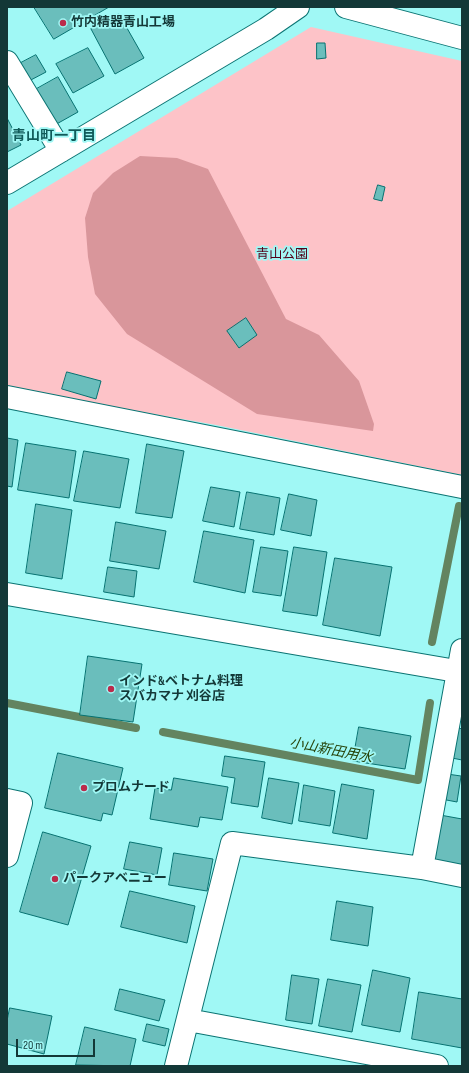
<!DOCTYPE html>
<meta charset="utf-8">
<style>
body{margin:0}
#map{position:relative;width:469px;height:1073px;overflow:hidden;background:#a0f8f5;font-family:"Sofia Sans Condensed",sans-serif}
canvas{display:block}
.frame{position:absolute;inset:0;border:8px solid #133837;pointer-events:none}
.scale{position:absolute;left:16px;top:1039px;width:79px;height:18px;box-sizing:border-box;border:2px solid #133837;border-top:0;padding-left:5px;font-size:12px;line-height:14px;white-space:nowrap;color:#133837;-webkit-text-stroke:3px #a0f8f5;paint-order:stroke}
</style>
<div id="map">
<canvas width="469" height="1073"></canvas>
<div class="frame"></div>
<div class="scale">20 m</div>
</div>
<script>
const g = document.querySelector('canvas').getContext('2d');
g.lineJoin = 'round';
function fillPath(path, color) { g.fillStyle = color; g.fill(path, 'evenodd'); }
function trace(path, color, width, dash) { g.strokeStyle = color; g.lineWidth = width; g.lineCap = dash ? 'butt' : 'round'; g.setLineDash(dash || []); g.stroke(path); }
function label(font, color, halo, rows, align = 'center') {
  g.font = font + ' "Sofia Sans Condensed","Noto Sans JP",sans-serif'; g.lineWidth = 3.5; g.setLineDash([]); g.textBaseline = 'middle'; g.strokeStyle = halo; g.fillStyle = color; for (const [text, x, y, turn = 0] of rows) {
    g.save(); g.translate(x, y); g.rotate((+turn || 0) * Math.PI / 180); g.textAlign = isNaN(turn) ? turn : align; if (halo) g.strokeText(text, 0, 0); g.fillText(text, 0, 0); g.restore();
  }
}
const green = new Path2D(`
 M 311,27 L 462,61 L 462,475 L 216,425 L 7,388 L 7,211 Z`);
const forest = new Path2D(`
 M 140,156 L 177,158 L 208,169 L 286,319 L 319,335 L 359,381 L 374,424 L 373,431 L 257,414 L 127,334 L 95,294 L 88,257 L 85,218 L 93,193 L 113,173 Z`);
const stream = new Path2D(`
 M 432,642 L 459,506
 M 7,703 L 136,728
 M 163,732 L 418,780 L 430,703`);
const building = new Path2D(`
 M 34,7 L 109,7 L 54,39 Z
 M 119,14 L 144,58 L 115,74 L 91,29 Z
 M 317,43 L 325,43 L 326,58 L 317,59 Z
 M 88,48 L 104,76 L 73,93 L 56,64 Z
 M 36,55 L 46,72 L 27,82 L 17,65 Z
 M 58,77 L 78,112 L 53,126 L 33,91 Z
 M 7,118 L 21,145 L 7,152 Z
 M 378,185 L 385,187 L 382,201 L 374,199 Z
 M 246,318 L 257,335 L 239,348 L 227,331 Z
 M 67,372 L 101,381 L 96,399 L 62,389 Z
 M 7,438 L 18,440 L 12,487 L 7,486 Z
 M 26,443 L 76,451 L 69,498 L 18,490 Z
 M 147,444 L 184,451 L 172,518 L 136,513 Z
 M 84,451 L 129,459 L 120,508 L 74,501 Z
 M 211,487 L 240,492 L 234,527 L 203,521 Z
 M 247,492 L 280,498 L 274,535 L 240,529 Z
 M 289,494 L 317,500 L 311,536 L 281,530 Z
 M 36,504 L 72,510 L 62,579 L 26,573 Z
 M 116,522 L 166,531 L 159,569 L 110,561 Z
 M 204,531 L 254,540 L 245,593 L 194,582 Z
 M 261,547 L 288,551 L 281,596 L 253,592 Z
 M 294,547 L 327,552 L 317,616 L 283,611 Z
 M 335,558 L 392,567 L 380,636 L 323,625 Z
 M 108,567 L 137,571 L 134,597 L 104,592 Z
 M 88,656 L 142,664 L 133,722 L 80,715 Z
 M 452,726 L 462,729 L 462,760 L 447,757 Z
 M 359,727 L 411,736 L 405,769 L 353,761 Z
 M 58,753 L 123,768 L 112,815 L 103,813 L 101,821 L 45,808 Z
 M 225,756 L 265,762 L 258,807 L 231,803 L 235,778 L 222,776 Z
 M 440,773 L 461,776 L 457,802 L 436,798 Z
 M 174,778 L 228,787 L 222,820 L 200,817 L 198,827 L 150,819 L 155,788 L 171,790 Z
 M 269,778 L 299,783 L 292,824 L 262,818 Z
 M 342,784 L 374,790 L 367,839 L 333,833 Z
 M 304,785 L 335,791 L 330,826 L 299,821 Z
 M 440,815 L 462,819 L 462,868 L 435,866 Z
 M 43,832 L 91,846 L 68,925 L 20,912 Z
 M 130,842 L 162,848 L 157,875 L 124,869 Z
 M 174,853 L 213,859 L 207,891 L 169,885 Z
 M 130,891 L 195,906 L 187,943 L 121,927 Z
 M 337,901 L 373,907 L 368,946 L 331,940 Z
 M 373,970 L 410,978 L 400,1032 L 362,1025 Z
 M 292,975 L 319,979 L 312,1024 L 286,1020 Z
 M 328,979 L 361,985 L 352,1032 L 319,1026 Z
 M 120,989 L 165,1000 L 159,1021 L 115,1010 Z
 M 419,992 L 462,999 L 462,1048 L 412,1039 Z
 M 10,1008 L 52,1016 L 44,1054 L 7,1044 L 7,1021 Z
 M 147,1024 L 169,1029 L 165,1046 L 143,1041 Z
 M 85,1027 L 136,1039 L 130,1066 L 76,1065 Z`);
const street = new Path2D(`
 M 346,7 L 462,38
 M 7,62 L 61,151
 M 7,183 L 266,29 L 298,7
 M 7,397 L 462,487
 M 7,800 L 21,803 L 7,856
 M 422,868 L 462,650
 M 188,1020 L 437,1066
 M 176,1066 L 232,843 L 422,868 L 462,876`);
const secondary = new Path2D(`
 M 7,594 L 462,672`);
const markers = [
 [63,23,4,"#bb2b4b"],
 [111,689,4,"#bb2b4b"],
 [84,788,4,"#bb2b4b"],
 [55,879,4,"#bb2b4b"]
];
const poiNames = [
 ["竹内精器青山工場",71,23],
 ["インド&ベトナム料理",119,682],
 ["スバカマナ 刈谷店",119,697],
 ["プロムナード",92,788],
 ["パークアベニュー",63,879]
];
const parkNames = [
 ["青山公園",282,255]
];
const neighbourhoodNames = [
 ["青山町一丁目",54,136]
];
const waterNames = [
 ["小山新田用水",331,751,11]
];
fillPath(green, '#fdc3c8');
fillPath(forest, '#d9969b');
trace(stream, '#638460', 8);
fillPath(building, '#6abebc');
trace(building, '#077271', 1);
trace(street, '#0b7473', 24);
trace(secondary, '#0b7473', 24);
trace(street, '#fff', 22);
trace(secondary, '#fff', 22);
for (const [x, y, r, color] of markers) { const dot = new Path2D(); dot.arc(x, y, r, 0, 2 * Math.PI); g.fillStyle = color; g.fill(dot); trace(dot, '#a0f8f5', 1.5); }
label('bold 13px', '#133837', '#a0f8f5', poiNames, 'left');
label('13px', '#530018', '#a0f8f5', parkNames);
label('bold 14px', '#105a59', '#a0f8f5', neighbourhoodNames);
label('italic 14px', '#26440b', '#a0f8f5', waterNames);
</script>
